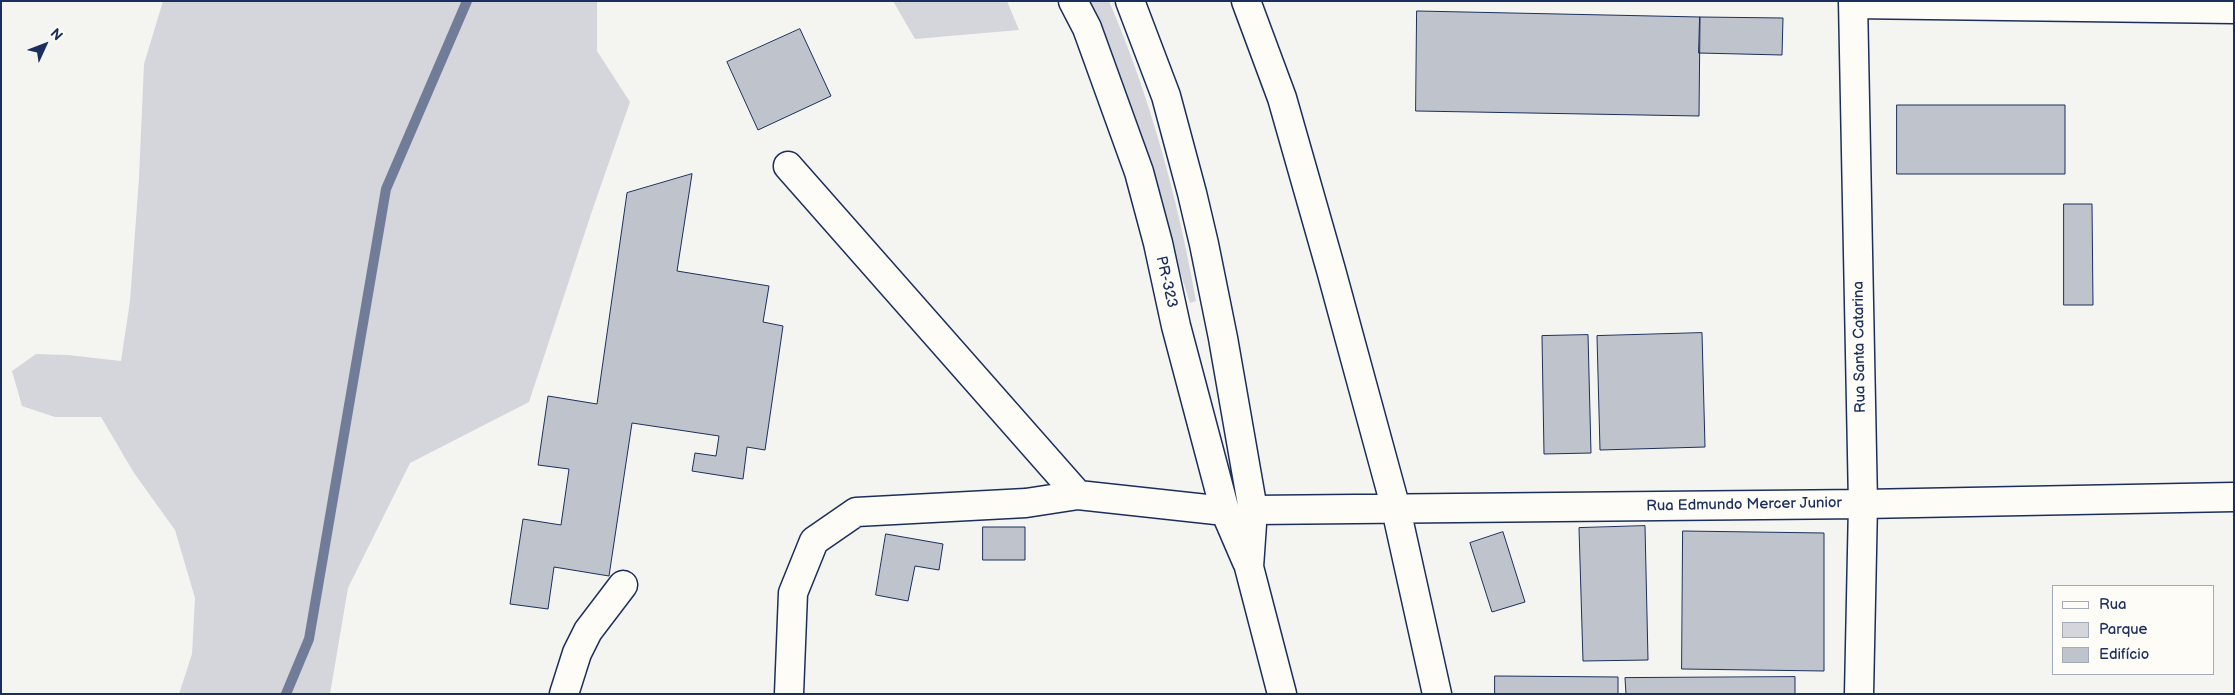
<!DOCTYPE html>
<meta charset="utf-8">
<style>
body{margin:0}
#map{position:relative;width:2235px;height:695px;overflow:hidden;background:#f4f4f1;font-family:"Balsamiq Sans",sans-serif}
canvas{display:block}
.frame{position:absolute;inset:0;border:2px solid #1b2f5e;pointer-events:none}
.legend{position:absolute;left:2052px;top:585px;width:162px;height:90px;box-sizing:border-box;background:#fdfcf7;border:1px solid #a3aaba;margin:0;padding:6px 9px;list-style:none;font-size:15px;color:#1b2f5e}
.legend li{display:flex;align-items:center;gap:10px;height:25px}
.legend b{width:25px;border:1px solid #a3aaba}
.north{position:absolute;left:20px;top:20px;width:50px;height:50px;-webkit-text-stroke:4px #fdfcf7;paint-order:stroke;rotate:47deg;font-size:14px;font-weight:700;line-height:20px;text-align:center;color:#1b2f5e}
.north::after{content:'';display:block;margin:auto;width:18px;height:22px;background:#1b2f5e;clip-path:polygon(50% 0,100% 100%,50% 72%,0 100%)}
</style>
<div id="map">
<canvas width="2235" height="695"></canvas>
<div class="frame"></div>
<ul class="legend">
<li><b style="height:6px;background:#fdfcf7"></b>Rua</li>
<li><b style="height:14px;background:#d4d6db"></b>Parque</li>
<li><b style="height:14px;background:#bfc3cc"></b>Edifício</li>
</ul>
<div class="north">N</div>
</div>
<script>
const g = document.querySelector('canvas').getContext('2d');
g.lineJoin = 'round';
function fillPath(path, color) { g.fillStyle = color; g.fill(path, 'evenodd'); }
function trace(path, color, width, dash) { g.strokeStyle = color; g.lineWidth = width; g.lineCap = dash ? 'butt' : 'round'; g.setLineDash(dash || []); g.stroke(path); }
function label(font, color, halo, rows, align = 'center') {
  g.font = font + ' "Balsamiq Sans",sans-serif'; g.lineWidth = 4.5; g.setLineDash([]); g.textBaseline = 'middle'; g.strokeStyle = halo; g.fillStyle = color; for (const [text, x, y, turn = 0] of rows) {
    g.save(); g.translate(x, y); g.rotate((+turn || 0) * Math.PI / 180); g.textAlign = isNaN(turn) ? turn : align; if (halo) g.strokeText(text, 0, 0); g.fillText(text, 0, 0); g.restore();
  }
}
const green = new Path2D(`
 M 163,1 L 597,1 L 597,51 L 630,102 L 592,211 L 529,402 L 410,463 L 348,588 L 330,694 L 179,694 L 192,654 L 195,598 L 175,530 L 134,473 L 101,417 L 55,417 L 22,406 L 12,371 L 36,354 L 68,355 L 121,361 L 130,301 L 139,178 L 144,64 Z
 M 893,1 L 1007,1 L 1019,30 L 915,39 Z
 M 1088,1 L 1109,1 C 1150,97 1178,199 1196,301 L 1190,303 C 1158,201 1131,99 1088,1 Z`);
const stream = new Path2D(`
 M 286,694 L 309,639 L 386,189 L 467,1`);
const building = new Path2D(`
 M 1417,11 L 1700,17 L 1699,116 L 1416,111 Z
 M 1700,17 L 1783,18 L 1782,55 L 1699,53 Z
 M 800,29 L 831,96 L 758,130 L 727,62 Z
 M 1897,105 L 2065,105 L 2065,174 L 1897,174 Z
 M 692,174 L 677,271 L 769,286 L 763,322 L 783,326 L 765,450 L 747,447 L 743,479 L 692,471 L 695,453 L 716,456 L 719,436 L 632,423 L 609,576 L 554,567 L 548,609 L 510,604 L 523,519 L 561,525 L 569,469 L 538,465 L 548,396 L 597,404 L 627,193 Z
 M 2064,204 L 2092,204 L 2093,305 L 2064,305 Z
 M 1702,333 L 1705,447 L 1600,450 L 1597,336 Z
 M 1588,335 L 1591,453 L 1544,454 L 1542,336 Z
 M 1645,526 L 1648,660 L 1583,661 L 1579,528 Z
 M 983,527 L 1025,527 L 1025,560 L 983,560 Z
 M 1683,531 L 1824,533 L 1824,671 L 1682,669 Z
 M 1503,532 L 1525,602 L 1492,612 L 1470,543 Z
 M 886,534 L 943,544 L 939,570 L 915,566 L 908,601 L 876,595 Z
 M 1495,676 L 1618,677 L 1618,694 L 1495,694 Z
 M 1795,677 L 1795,694 L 1626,694 L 1625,678 Z`);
const minor = new Path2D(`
 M 1246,1 L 1282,98 L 1331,270 L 1396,509 L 1437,694
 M 1853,1 L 1863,504 L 1859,694
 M 1853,4 L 2234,9
 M 788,166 L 1078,495 L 1225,511
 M 1253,510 L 1863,504 L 2234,497
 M 564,694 L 577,653 L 588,631 L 623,585
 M 789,694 L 793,593 L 814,541 L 856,512 L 1026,503 L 1078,495`);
const highway = new Path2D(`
 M 1073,1 L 1087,28 L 1139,172 L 1158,243 L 1176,326 L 1225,511 L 1247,562
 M 1130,1 L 1166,96 L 1192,193 L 1204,244 L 1223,338 L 1253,510 L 1249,567 L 1282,694`);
const streetNames = [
 ["PR-323",1166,282,77],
 ["Rua Santa Catarina",1860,347,-91],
 ["Rua Edmundo Mercer Junior",1744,505,-1]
];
fillPath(green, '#d4d6db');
trace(stream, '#717c98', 10);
fillPath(building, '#bfc3cc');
trace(building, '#1b2f5e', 1);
trace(minor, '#1b2f5e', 31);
trace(highway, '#1b2f5e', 31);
trace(minor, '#fdfcf7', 28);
trace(highway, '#fdfcf7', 28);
label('15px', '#1b2f5e', '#fdfcf7', streetNames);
</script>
